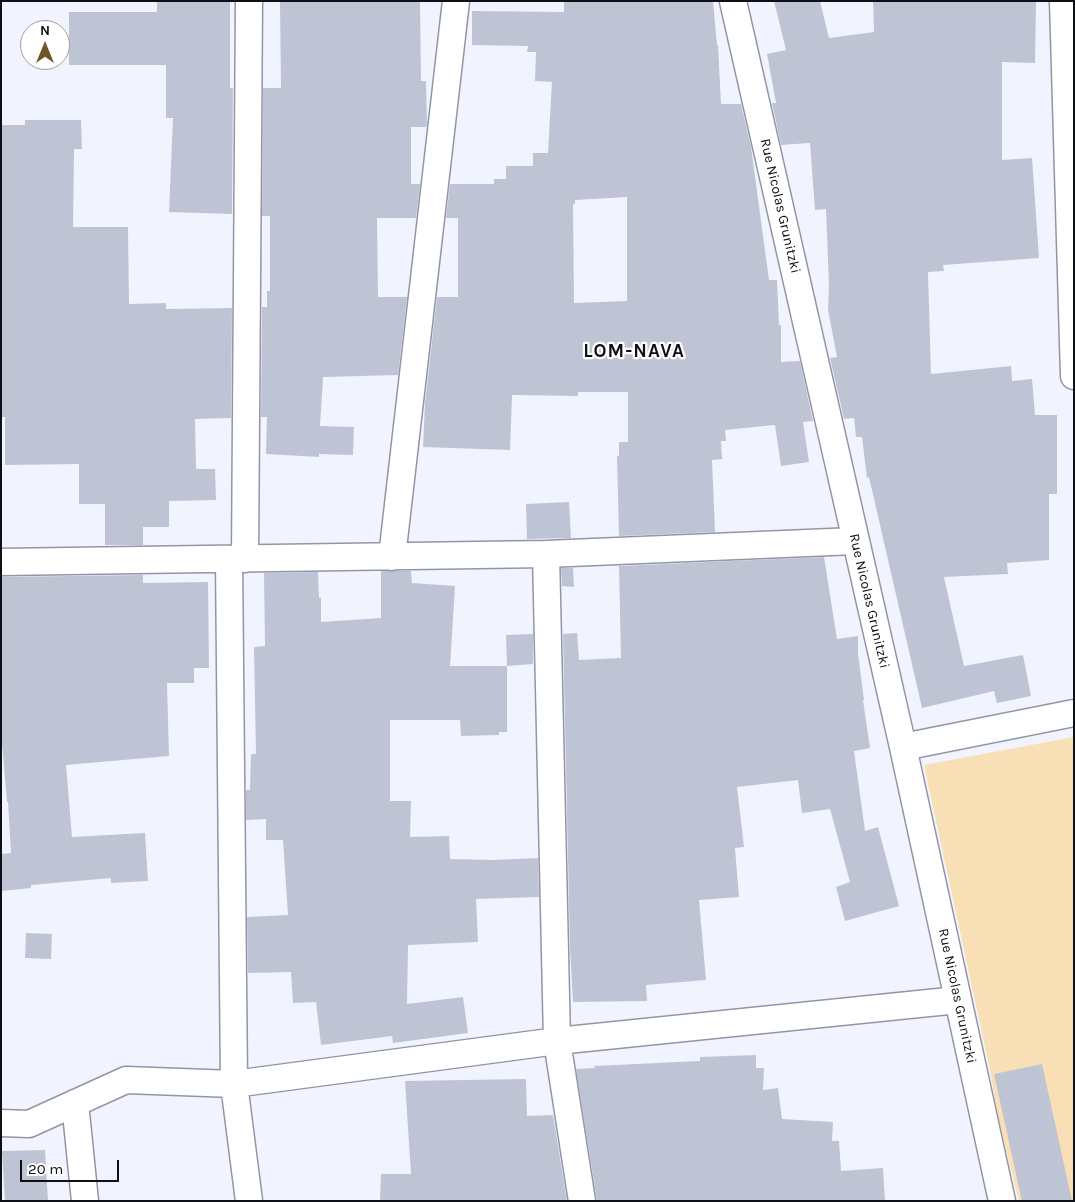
<!DOCTYPE html>
<style>
body{margin:0}
#map{position:relative;width:1075px;height:1202px;overflow:hidden;background:#f1f4ff;font-family:Karla,sans-serif}
canvas{display:block}
.frame{position:absolute;inset:0;border:2px solid #0e1015;pointer-events:none}
.north{position:absolute;left:20px;top:20px;width:50px;height:50px;box-sizing:border-box;background:#fff;border:1px solid #9f9fa1;border-radius:50%;rotate:0deg;font-size:14px;font-weight:700;line-height:20px;text-align:center;color:#0e1015}
.north::after{content:'';display:block;margin:auto;width:18px;height:22px;background:#6e5526;clip-path:polygon(50% 0,100% 100%,50% 72%,0 100%)}
.scale{position:absolute;left:20px;top:1160px;width:99px;height:22px;box-sizing:border-box;border:2px solid #0e1015;border-top:0;padding-left:6px;font-size:15px;line-height:18px;white-space:nowrap;color:#0e1015;-webkit-text-stroke:4px #fff;paint-order:stroke}
</style>
<div id="map">
<canvas width="1075" height="1202"></canvas>
<div class="frame"></div>
<div class="north">N</div>
<div class="scale">20 m</div>
</div>
<script>
const g = document.querySelector('canvas').getContext('2d');
g.lineJoin = 'round';
function fillPath(path, color) { g.fillStyle = color; g.fill(path, 'evenodd'); }
function trace(path, color, width, dash) { g.strokeStyle = color; g.lineWidth = width; g.lineCap = dash ? 'butt' : 'round'; g.setLineDash(dash || []); g.stroke(path); }
function label(font, color, halo, rows, align = 'center') {
  g.font = font + ' Karla,sans-serif'; g.lineWidth = 4.5; g.setLineDash([]); g.textBaseline = 'middle'; g.strokeStyle = halo; g.fillStyle = color; for (const [text, x, y, turn = 0] of rows) {
    g.save(); g.translate(x, y); g.rotate((+turn || 0) * Math.PI / 180); g.textAlign = isNaN(turn) ? turn : align; if (halo) g.strokeText(text, 0, 0); g.fillText(text, 0, 0); g.restore();
  }
}
const green = new Path2D(`
 M 1074,737 L 1074,1201 L 1019,1201 L 998,1117 L 990,1070 L 924,765 Z`);
const building = new Path2D(`
 M 157,1 L 230,1 L 230,88 L 233,88 L 232,214 L 169,212 L 173,118 L 166,118 L 166,65 L 69,65 L 69,12 L 157,12 Z
 M 280,1 L 420,1 L 421,81 L 426,81 L 427,125 L 426,127 L 411,127 L 411,184 L 420,184 L 416,218 L 377,218 L 378,297 L 407,297 L 398,375 L 323,377 L 320,426 L 354,427 L 353,455 L 319,454 L 319,457 L 266,454 L 267,417 L 261,417 L 262,307 L 267,307 L 267,291 L 270,291 L 270,216 L 262,216 L 263,88 L 281,88 Z
 M 564,1 L 713,1 L 717,45 L 718,45 L 721,104 L 741,104 L 751,147 L 769,280 L 777,280 L 779,325 L 781,325 L 781,362 L 800,361 L 813,421 L 803,422 L 809,462 L 781,466 L 775,425 L 725,430 L 726,441 L 721,441 L 722,459 L 712,460 L 715,532 L 619,536 L 617,456 L 619,456 L 619,442 L 628,442 L 628,392 L 578,392 L 578,396 L 512,395 L 510,450 L 423,447 L 425,403 L 437,297 L 458,297 L 458,218 L 446,218 L 450,184 L 494,184 L 494,179 L 506,179 L 506,166 L 533,166 L 533,153 L 548,153 L 552,82 L 535,81 L 536,52 L 527,52 L 528,46 L 472,45 L 472,11 L 564,12 ZM 627,197 L 627,301 L 574,303 L 573,204 L 575,204 L 575,200 Z
 M 774,1 L 820,1 L 829,38 L 874,32 L 873,1 L 1036,1 L 1035,63 L 1002,62 L 1002,160 L 1032,158 L 1039,258 L 943,265 L 944,271 L 928,272 L 931,374 L 1011,366 L 1012,381 L 1032,379 L 1035,415 L 1057,415 L 1057,494 L 1049,494 L 1049,560 L 1007,563 L 1008,574 L 944,577 L 964,666 L 1023,655 L 1031,696 L 997,703 L 994,691 L 922,708 L 869,477 L 867,478 L 862,437 L 856,437 L 854,418 L 844,419 L 830,358 L 837,357 L 828,310 L 829,285 L 826,209 L 815,210 L 810,143 L 781,145 L 772,103 L 776,103 L 767,54 L 786,50 Z
 M 25,120 L 81,120 L 82,149 L 74,149 L 73,227 L 128,227 L 129,304 L 166,303 L 166,309 L 232,308 L 231,418 L 195,419 L 196,469 L 215,469 L 216,500 L 169,501 L 169,527 L 143,527 L 143,545 L 105,545 L 105,504 L 79,504 L 79,464 L 5,465 L 5,417 L 1,417 L 1,125 L 25,125 Z
 M 569,502 L 571,538 L 527,539 L 526,504 Z
 M 824,557 L 837,639 L 858,636 L 858,654 L 864,700 L 863,700 L 870,748 L 854,751 L 865,831 L 878,827 L 899,906 L 845,921 L 836,887 L 850,882 L 830,809 L 802,813 L 798,780 L 737,787 L 744,847 L 735,848 L 739,897 L 699,900 L 706,980 L 646,985 L 647,1001 L 573,1002 L 570,947 L 563,634 L 577,633 L 579,660 L 621,658 L 619,566 Z
 M 561,568 L 573,568 L 574,587 L 562,586 Z
 M 381,571 L 411,571 L 412,583 L 455,586 L 450,666 L 507,666 L 507,732 L 499,732 L 499,735 L 461,736 L 460,720 L 390,720 L 390,801 L 411,801 L 410,837 L 449,836 L 450,859 L 492,860 L 538,858 L 539,897 L 476,899 L 478,942 L 408,945 L 407,1004 L 463,997 L 468,1033 L 393,1043 L 392,1036 L 321,1045 L 316,1002 L 293,1003 L 291,972 L 248,973 L 247,917 L 288,915 L 283,840 L 266,840 L 266,819 L 246,820 L 246,790 L 250,790 L 251,754 L 256,754 L 254,648 L 255,647 L 265,646 L 264,573 L 318,572 L 319,598 L 321,598 L 321,622 L 381,618 Z
 M 143,575 L 143,583 L 208,582 L 209,668 L 194,668 L 194,683 L 167,683 L 169,756 L 66,765 L 72,837 L 145,833 L 148,881 L 111,883 L 111,878 L 31,885 L 31,888 L 1,891 L 1,854 L 11,853 L 8,802 L 7,802 L 1,731 L 1,577 Z
 M 533,634 L 533,664 L 507,666 L 506,635 Z
 M 26,933 L 52,934 L 51,959 L 25,958 Z
 M 756,1055 L 756,1068 L 764,1068 L 763,1090 L 778,1088 L 782,1119 L 833,1122 L 832,1141 L 839,1141 L 841,1171 L 883,1168 L 885,1201 L 597,1201 L 576,1069 L 595,1068 L 594,1066 L 700,1061 L 700,1057 Z
 M 1042,1064 L 1072,1201 L 1022,1201 L 994,1074 Z
 M 526,1079 L 527,1116 L 553,1115 L 567,1201 L 380,1201 L 381,1174 L 411,1174 L 405,1081 Z
 M 45,1150 L 48,1201 L 5,1201 L 2,1151 Z`);
const street = new Path2D(`
 M 733,1 L 903,747 L 1002,1201
 M 1063,1 L 1074,376
 M 546,554 L 557,1041 L 582,1201
 M 392,557 L 456,1
 M 229,559 L 234,1084 L 249,1201
 M 245,559 L 249,1
 M 1,562 L 546,554 L 855,541
 M 903,747 L 1074,713
 M 75,1103 L 85,1201
 M 1,1123 L 29,1124 L 126,1080 L 234,1084 L 557,1041 L 958,1000`);
const streetNames = [
 ["Rue Nicolas Grunitzki",780,206,77],
 ["Rue Nicolas Grunitzki",869,601,77],
 ["Rue Nicolas Grunitzki",957,996,78]
];
const districtNames = [
 ["LOM-NAVA",634,352]
];
fillPath(green, '#f9dfb5');
fillPath(building, '#bfc4d5');
trace(street, '#9295a6', 29);
trace(street, '#fff', 26);
label('14px', '#0e1015', '#fff', streetNames);
g.letterSpacing = '1px';
label('bold 19px', '#0e1015', '#fff', districtNames);
g.letterSpacing = '0px';
</script>
